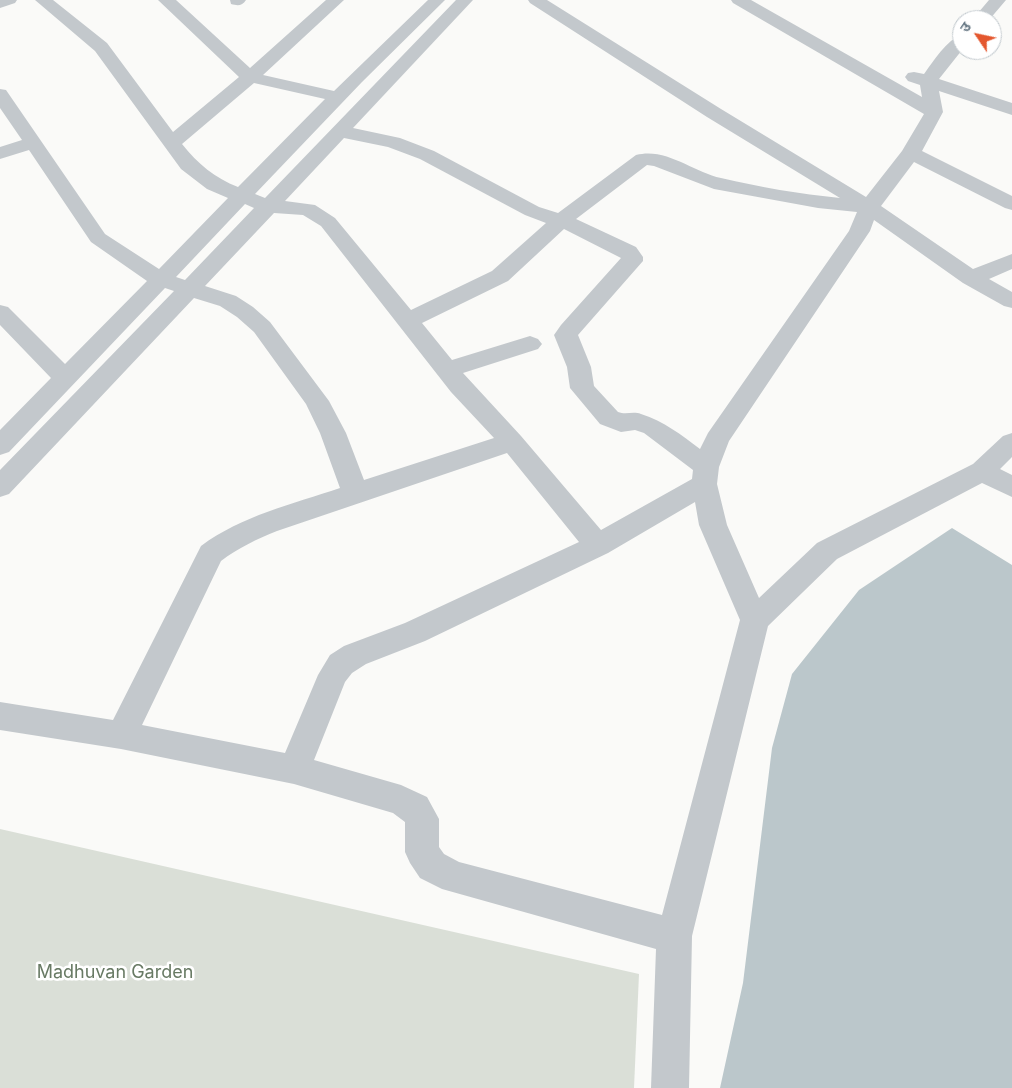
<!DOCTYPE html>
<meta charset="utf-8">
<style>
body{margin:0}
#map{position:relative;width:1012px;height:1088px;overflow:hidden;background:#fafaf8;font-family:Inter,"Noto Sans Devanagari",sans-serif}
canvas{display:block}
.north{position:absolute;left:952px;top:10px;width:50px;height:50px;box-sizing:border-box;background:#fff;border:1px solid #c1c8cd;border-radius:50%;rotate:304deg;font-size:14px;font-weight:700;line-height:20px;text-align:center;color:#657683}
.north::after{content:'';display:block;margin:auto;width:18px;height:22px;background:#e4572e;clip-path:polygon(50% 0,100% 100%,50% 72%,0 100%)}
</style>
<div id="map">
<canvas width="1012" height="1088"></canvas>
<div class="north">उ</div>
</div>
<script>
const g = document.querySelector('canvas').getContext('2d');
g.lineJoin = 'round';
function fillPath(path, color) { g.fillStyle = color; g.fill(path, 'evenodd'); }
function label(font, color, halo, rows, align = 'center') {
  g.font = font + ' Inter,sans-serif'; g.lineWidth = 5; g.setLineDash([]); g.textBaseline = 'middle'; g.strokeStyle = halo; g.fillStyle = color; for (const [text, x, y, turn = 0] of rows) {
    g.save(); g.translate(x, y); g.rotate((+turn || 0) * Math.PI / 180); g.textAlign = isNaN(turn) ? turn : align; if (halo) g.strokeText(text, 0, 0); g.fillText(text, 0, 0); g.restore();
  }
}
const green = new Path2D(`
 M 0,829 L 639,974 L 634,1088 L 0,1088 Z`);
const water = new Path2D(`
 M 952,528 L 1012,565 L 1012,1088 L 720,1088 L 743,983 L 772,748 L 792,674 L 859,590 Z`);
const minor = new Path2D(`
 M 0,0 L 17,0 L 15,3 L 0,8 Z
 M 35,0 L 53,0 L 107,43 L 173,132 L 239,77 L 158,0 L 176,0 L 250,68 L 326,0 L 344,0 L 263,75 L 334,91 L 428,0 L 445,0 L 362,82 L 255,194 L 265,198 L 456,0 L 473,0 L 353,128 L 400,138 L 434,151 L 539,207 L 558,213 L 636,155 C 666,147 693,172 721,178 C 759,187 800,194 840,198 L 707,117 L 530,3 L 528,0 L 547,0 L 721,109 L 866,197 L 902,151 L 924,114 L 733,3 L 731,0 L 751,0 L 922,97 L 920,85 L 908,81 L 905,77 L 908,73 L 914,72 L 924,74 C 933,62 947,39 962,35 L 962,50 L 939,79 L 1012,103 L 1012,115 L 939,91 L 943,112 L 922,151 L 1012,196 L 1012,210 L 1005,208 L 914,162 L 881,206 L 973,269 L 1012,254 L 1012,269 L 989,279 L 1012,292 L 1012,308 L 1004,306 L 963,283 L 874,220 L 870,231 L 729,441 L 719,467 L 717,484 L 727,525 L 759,598 L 817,543 L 973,464 L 1003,436 L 1012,433 L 1012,457 L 1000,469 L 1012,475 L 1012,497 L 982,483 L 837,559 L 768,626 L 692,936 L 689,1088 L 651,1088 L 656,949 L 442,889 L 420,878 L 410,863 L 405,852 L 405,822 L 393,813 L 294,784 L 121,749 L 0,730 L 0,702 L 113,720 L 201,546 C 241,516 293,504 340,488 L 320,433 L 306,404 L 254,332 L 237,317 L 220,306 L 194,298 L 9,494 L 0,497 L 0,470 L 174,291 L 165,288 L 9,452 L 0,455 L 0,430 L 51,378 L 0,325 L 0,305 L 8,307 L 65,364 L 147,281 L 91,242 L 29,150 L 0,159 L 0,147 L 22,140 L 0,108 L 0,89 L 6,90 L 105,234 L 159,269 L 228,198 L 207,189 L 181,169 L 95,51 ZM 254,83 L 325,99 L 238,187 C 215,178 198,164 182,144 ZM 344,138 L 388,147 L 420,159 L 525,215 L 546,223 L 492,271 L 411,310 L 335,218 L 315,205 L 285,201 ZM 647,165 L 654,166 L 714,189 L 818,208 L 857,212 L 849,231 L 708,433 L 700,449 C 681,435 664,421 641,414 C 633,411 626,415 618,412 L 594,386 L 591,367 L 578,335 L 643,261 L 643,257 L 636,247 L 576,219 ZM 245,204 L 254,208 L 185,280 L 176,277 ZM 274,213 L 303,215 L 321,226 L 451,392 L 494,438 L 364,480 L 346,433 L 329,401 L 270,322 L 253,307 L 236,296 L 205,286 ZM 564,229 L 621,258 L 561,325 L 554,335 L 567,367 L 570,388 L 600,424 L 621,432 L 635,430 L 644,433 L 693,470 L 692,479 L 601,530 L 521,436 L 463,373 L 538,349 L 542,344 L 538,339 L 530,336 L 452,360 L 422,323 L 508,281 ZM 507,453 L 579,542 L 405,623 L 344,646 L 330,655 L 318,675 L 285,753 L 142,725 L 221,561 C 238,548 257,539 277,531 ZM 695,502 L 699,525 L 740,620 L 662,915 L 459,862 L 444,854 L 439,847 L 439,819 L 427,797 L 401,785 L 314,760 L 345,682 L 352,673 L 366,664 L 425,641 L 608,553 Z
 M 230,0 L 246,0 C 242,6 238,6 231,4 Z
 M 989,0 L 1006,0 L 989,20 L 972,20 Z`);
const nearParknames = [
 ["Madhuvan Garden",115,973]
];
fillPath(green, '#dadfd7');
fillPath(water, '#bbc7cb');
fillPath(minor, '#c3c8cc');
label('18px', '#687a64', '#fff', nearParknames);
</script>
